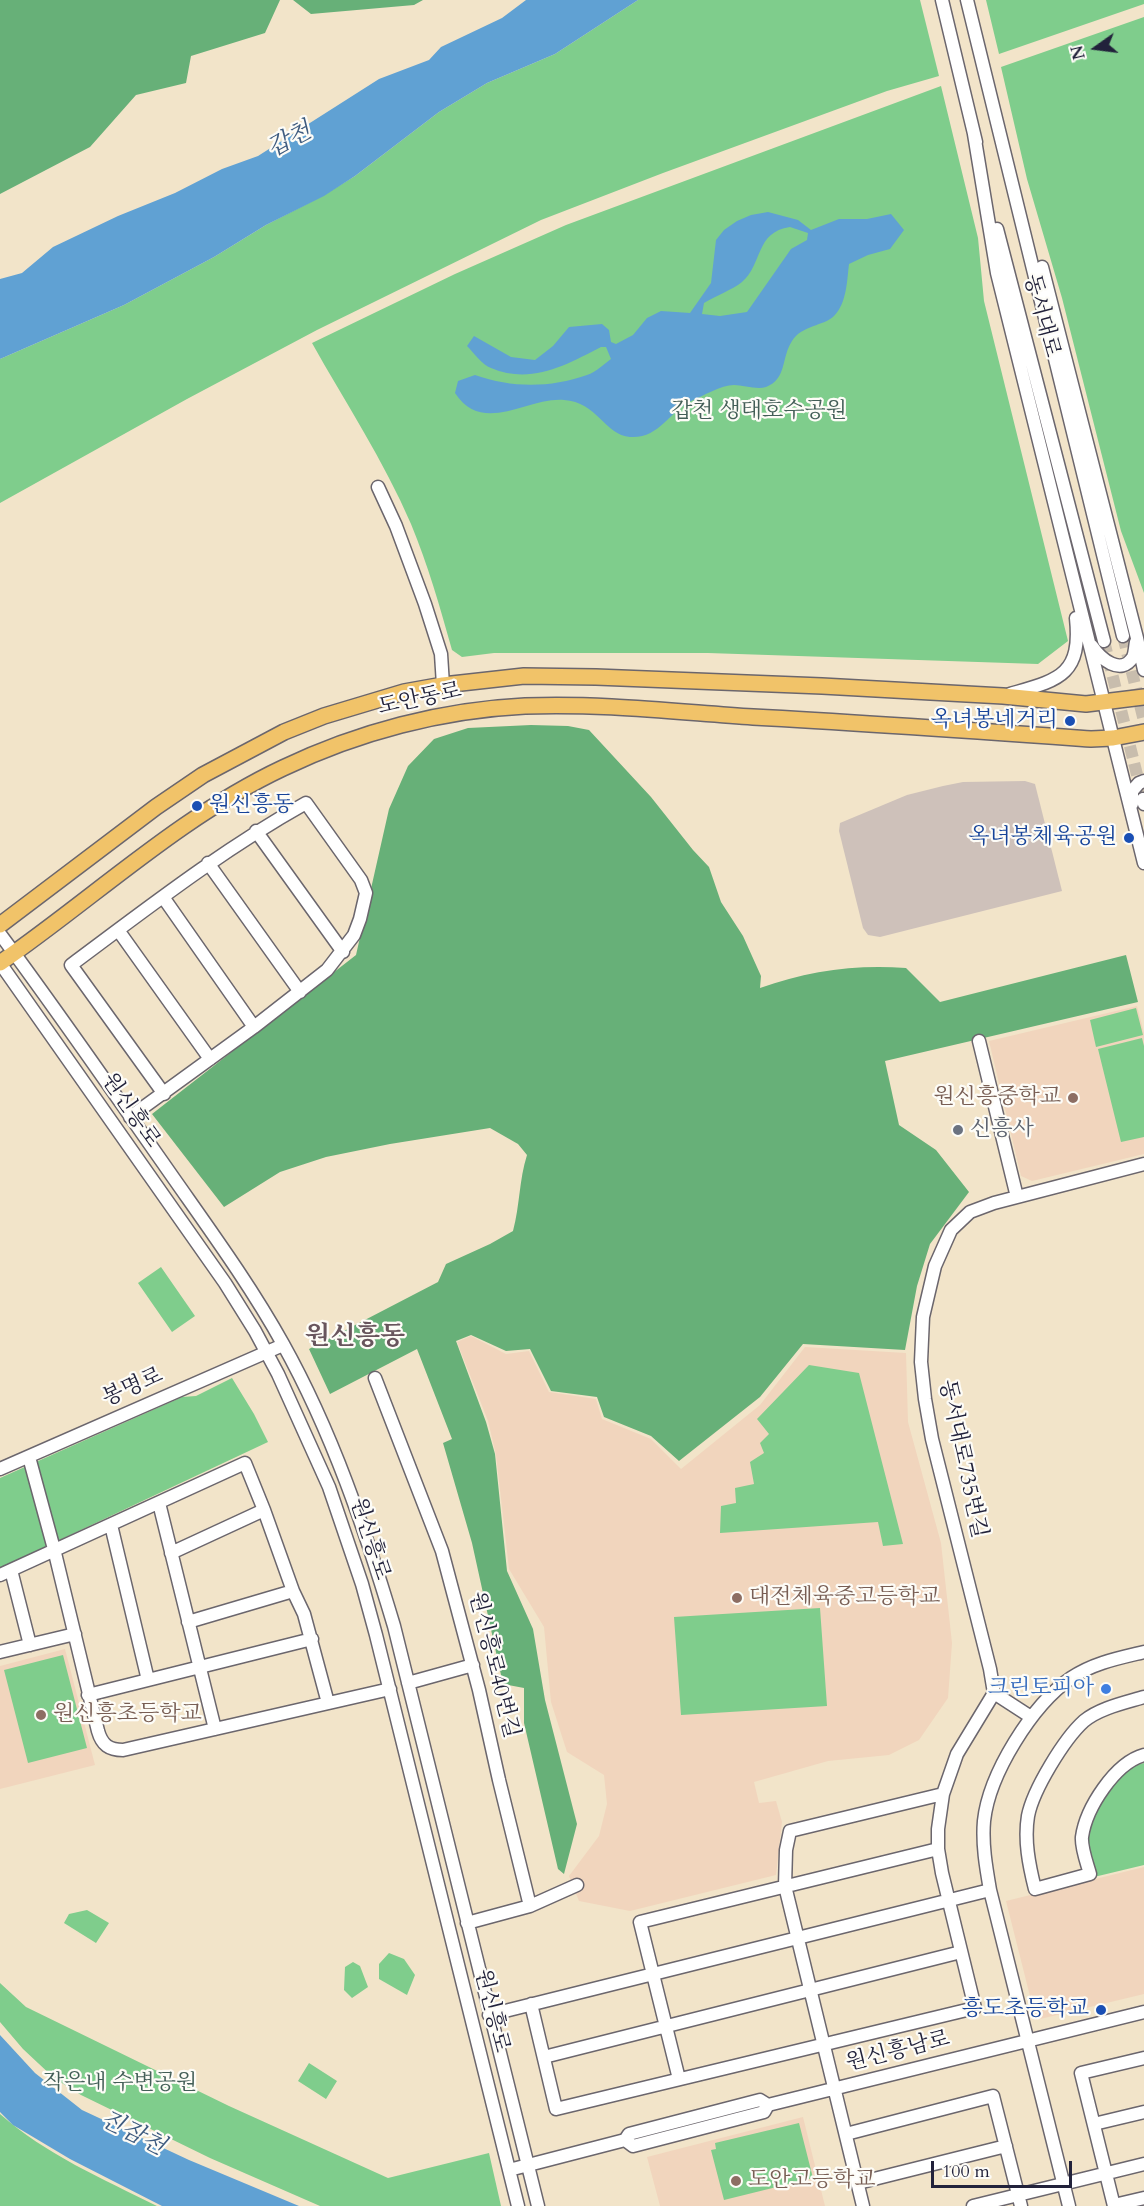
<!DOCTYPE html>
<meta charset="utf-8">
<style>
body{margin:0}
#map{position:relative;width:1144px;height:2206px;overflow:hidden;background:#f2e4c9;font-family:Cardo,serif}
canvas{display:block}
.north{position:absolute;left:1066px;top:18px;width:60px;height:60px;-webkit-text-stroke:4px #fdfcf7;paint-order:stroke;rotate:256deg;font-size:16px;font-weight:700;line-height:24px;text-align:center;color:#22223b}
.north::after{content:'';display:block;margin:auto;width:21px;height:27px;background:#22223b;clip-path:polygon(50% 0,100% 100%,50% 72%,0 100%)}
.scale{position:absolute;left:931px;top:2161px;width:141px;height:27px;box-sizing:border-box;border:3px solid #22223b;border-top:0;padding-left:8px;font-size:18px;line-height:21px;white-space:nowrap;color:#22223b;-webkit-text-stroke:4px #fdfcf7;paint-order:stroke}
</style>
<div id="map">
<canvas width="1144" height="2206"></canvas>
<div class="north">N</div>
<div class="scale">100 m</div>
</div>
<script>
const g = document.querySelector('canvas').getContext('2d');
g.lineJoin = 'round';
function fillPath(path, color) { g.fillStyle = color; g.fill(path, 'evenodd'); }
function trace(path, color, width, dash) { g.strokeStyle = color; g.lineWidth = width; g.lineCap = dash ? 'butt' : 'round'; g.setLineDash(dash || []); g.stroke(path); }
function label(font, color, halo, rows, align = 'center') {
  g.font = font + ' Cardo,"Noto Serif KR",serif'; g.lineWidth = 4.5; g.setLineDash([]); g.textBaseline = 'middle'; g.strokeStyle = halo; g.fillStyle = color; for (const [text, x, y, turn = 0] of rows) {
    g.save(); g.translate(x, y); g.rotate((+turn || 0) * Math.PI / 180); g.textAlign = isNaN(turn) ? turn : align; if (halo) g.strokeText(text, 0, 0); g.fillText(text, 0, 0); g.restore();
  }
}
const built = new Path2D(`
 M 1137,1006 L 1144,1033 L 1144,1154 L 1032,1181 L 1021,1176 L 989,1041 Z
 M 471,1336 L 506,1354 L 529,1351 L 549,1392 L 596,1399 L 602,1419 L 651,1439 L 681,1469 L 760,1405 L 805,1347 L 906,1353 L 908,1422 L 941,1543 L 952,1643 L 948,1698 L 919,1740 L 889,1755 L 828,1761 L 754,1782 L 759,1803 L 776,1801 L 782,1822 L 776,1875 L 630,1911 L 579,1901 L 569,1876 L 599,1836 L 607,1804 L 604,1775 L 567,1752 L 551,1702 L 544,1627 L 509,1569 L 496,1455 L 488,1421 L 457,1342 Z
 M 65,1649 L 95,1765 L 0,1789 L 0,1666 Z
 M 1144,1867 L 1144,1994 L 1036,2020 L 1006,1901 Z
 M 803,2117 L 825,2206 L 660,2206 L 647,2157 Z`);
const industrial = new Path2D(`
 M 1025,781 L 1035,784 L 1062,891 L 880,937 L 868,935 L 863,928 L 839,831 L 840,823 L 907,795 L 943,786 L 963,782 Z`);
const green = new Path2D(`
 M 638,0 L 920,0 L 939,76 L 887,91 L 663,173 L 541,220 L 317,330 L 187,399 L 0,503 L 0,359 L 124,305 L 214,257 L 266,225 L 324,195 L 355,176 L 439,112 L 487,83 L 555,54 Z
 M 986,0 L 1144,0 L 1144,4 L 999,54 Z
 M 1144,17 L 1144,593 L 1121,531 L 1062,298 L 1027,179 L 1001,67 Z
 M 941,86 L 978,238 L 984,301 L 1068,641 L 1038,664 L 708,653 L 494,653 L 462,657 L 452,650 C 440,607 428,565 411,524 C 384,461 345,402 312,343 L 455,274 L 566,225 Z
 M 1136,1008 L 1143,1035 L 1096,1047 L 1090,1020 Z
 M 1142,1038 L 1144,1046 L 1144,1137 L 1121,1142 L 1098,1049 Z
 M 161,1267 L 195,1316 L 172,1332 L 138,1283 Z
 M 809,1365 L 859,1373 L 903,1544 L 883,1546 L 878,1522 L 720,1533 L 721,1506 L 736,1503 L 735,1488 L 754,1484 L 750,1462 L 764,1453 L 760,1443 L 769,1434 L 757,1419 Z
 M 232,1378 L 254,1414 L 268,1442 L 0,1568 L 0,1478 L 182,1397 L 196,1396 Z
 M 820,1608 L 827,1706 L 681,1715 L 674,1617 Z
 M 63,1655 L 87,1748 L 28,1763 L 4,1670 Z
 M 1144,1763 L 1144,1865 L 1094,1877 L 1086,1847 L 1092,1815 L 1118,1775 L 1129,1767 Z
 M 87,1910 L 109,1923 L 96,1943 L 64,1923 L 69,1914 Z
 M 389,1953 L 404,1959 L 415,1975 L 407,1995 L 379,1979 L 379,1964 Z
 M 353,1962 L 360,1966 L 368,1987 L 352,1998 L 344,1990 L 345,1967 Z
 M 0,1983 L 26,2007 L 229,2106 L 388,2178 L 489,2153 L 501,2206 L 320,2206 L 210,2158 L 81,2095 L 54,2078 L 23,2049 L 0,2022 Z
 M 309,2063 L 337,2081 L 326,2099 L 298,2081 Z
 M 0,2114 C 45,2154 103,2179 157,2206 L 0,2206 Z
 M 799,2123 L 813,2178 L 724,2200 L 711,2150 L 716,2149 L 715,2143 Z`);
const forest = new Path2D(`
 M 0,0 L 280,0 L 265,33 L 191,56 L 186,83 L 136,95 L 90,147 L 0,194 Z
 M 293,0 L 423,0 L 414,5 L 311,14 Z
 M 531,725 L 568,726 L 589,730 L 651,797 L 693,850 L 709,867 L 721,902 L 743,936 L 761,976 L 760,988 C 807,971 856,964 906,968 L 940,1002 L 1126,955 L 1138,1002 L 885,1061 L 899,1125 L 936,1150 L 969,1192 L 930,1244 L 917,1286 L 905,1350 L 803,1344 L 760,1397 L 679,1461 L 651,1436 L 604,1417 L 597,1397 L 551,1391 L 530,1349 L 506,1351 L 471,1335 L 456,1341 L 486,1422 L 495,1454 L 507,1571 L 533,1629 L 545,1700 L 577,1824 L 564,1874 L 558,1869 L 524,1723 L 524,1688 L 503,1684 L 472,1543 L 443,1443 L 452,1439 L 417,1349 L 330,1394 L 309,1349 L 438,1282 L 446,1264 L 490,1244 L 513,1231 C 520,1205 519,1180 527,1155 L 518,1144 L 490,1128 L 390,1144 L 326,1157 L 280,1172 L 224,1207 L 152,1114 L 356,955 L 389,809 L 408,766 L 434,739 L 468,728 Z`);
const water = new Path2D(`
 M 526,0 L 638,0 L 555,54 L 487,83 L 439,112 L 355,176 L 324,196 L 266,225 L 214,257 L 124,305 L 0,359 L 0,279 L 22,273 L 53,247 L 118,216 L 175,193 L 222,169 L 258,156 L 379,79 L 429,60 L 441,47 L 502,18 Z
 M 768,212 L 798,220 L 811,230 L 839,219 L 867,219 L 891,214 L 904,230 L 890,249 L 868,255 L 849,264 C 847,280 847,303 834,316 C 824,326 802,325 792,341 C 781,358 787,379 766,387 C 757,390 743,385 734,385 C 721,385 703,396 691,401 C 669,412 659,439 630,437 C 605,435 597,402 564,400 C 527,397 483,436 455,393 L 458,381 L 475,375 C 512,388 550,388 587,375 C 596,372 604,364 611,359 L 606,347 L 601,347 C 566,365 531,385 491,368 C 482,365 474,353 467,346 L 474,336 L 511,357 L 535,360 L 553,346 L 569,327 L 602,324 L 609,330 L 611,342 L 616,344 L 633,335 L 647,318 L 661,311 L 690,313 L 711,283 L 716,240 L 724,230 L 737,221 L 751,215 ZM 790,227 L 808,233 L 807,240 L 791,249 L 747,312 L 720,316 L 702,314 L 704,303 C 715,296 732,290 742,282 C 763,264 755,232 790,227 Z
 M 0,2035 L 35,2073 L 82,2110 L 189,2160 L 299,2206 L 162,2206 L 70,2159 L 13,2125 L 0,2112 Z`);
const minorTunnel = new Path2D(`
 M 1123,636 L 1144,721
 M 1104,641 L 1143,799`);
const minor = new Path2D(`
 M 942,0 L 976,142
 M 967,0 L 1123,636
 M 974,134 L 997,273 L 1144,863
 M 997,229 L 1104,641
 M 1042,267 L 1137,638 L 1144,670
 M 378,487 L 396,526 L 425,604 L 441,654 L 443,685
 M 1092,646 C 1100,658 1121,677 1133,657 C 1135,653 1135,646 1136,642
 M 1010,694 C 1058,680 1082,676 1076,618
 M 1143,799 L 1144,804
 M 1132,804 L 1132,791 L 1139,783 L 1144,781
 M 256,831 L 343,952
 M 208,863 L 300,992
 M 163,897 L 254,1027
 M 118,930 L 210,1059
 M 0,934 C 56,1009 109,1086 163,1163 C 204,1222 248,1281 283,1344 C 332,1432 365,1529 394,1626 L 538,2206
 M 0,963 L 225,1283 L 255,1331 L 278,1374 L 329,1487 L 362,1584 L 376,1635 L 518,2206
 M 979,1041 L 1017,1197
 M 130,1117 L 254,1027 L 327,970 L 354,935 L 360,919 L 366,893 L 361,880 L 306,803 C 222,850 149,907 71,965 L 164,1094
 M 375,1378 L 442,1551 L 479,1690 L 499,1780 L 530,1906
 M 29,1457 L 54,1549 L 98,1731 C 102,1745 109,1750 123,1750 L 390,1689
 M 0,1469 L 283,1345
 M 159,1503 L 215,1729
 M 111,1525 L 148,1680
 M 171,1553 L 264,1510
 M 11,1570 L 30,1645
 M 0,1575 L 245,1463 L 264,1510 L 293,1591 L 304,1614 L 328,1703
 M 188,1622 L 293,1591
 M 0,1652 L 75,1634
 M 408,1683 L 473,1665
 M 88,1695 L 312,1639
 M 1144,1697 C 1124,1703 1100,1708 1084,1721 C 1064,1739 1033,1790 1028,1816 C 1024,1840 1029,1865 1035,1889 L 1090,1874 C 1087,1863 1081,1848 1082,1837 C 1086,1808 1115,1763 1144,1755
 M 1031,1717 L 994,1693 L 990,1669 L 932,1439 L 925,1399 L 921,1362 L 923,1317 L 935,1266 L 951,1230 L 970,1212 L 994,1203 L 1144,1164
 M 467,1923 L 530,1906 L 577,1885
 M 531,2004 L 556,2109 L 975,2008 L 942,1873 L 938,1849 L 938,1829 L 943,1794 L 957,1754 L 994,1693
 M 489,2015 L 990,1890
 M 544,2057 L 961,1952
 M 679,2079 L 640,1922 L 938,1849
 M 1094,2124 L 1144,2112
 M 846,2134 L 993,2096 L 1021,2206
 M 625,2140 L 633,2146 L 764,2112 L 768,2105 L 1144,2012
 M 509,2170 L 625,2140 L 629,2134 L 760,2100 L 768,2105
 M 858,2183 L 1006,2146
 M 1114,2205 L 1144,2198
 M 863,2206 L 785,1886 L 786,1850 L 790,1831 L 943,1794
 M 973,2206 L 1144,2164
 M 1069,2206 L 990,1890 C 986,1867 982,1844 984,1821 C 989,1774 1032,1705 1071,1678 C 1093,1663 1119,1658 1144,1652
 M 1114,2206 L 1081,2073 L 1144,2058`);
const major = new Path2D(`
 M 0,925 L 156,807 L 203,775 L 284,732 L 324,716 L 404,692 L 443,685 L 524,676 L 596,677 L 822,686 L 1003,696 L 1086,704 L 1144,697
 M 0,963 C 94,898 179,817 283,768 C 358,732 442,710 525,706 C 601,703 678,712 753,717 C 866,723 978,731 1091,739 L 1113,738 L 1144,732`);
const markers = [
 [1070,721,6,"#1a4fb4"],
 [197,806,6,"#1a4fb4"],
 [1129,838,6,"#1a4fb4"],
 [1073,1098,6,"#8d6e63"],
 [958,1130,6,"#6b7280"],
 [737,1598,6,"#8d6e63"],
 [1106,1689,6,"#3f7fe0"],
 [41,1715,6,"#8d6e63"],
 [1101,2010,6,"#1a4fb4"],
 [736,2181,6,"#8d6e63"]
];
const streetNames = [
 ["동서대로",1041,316,75],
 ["도안동로",420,700,-12],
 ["원신흥로",130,1111,55],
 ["봉명로",133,1388,-24],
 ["동서대로735번길",962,1459,78],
 ["원신흥로",369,1539,72],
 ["원신흥로40번길",493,1665,76],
 ["원신흥로",491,2011,76],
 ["원신흥남로",898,2052,-14]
];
const parkNames = [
 ["갑천 생태호수공원",759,412],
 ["작은내 수변공원",120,2084]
];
const transitNames = [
 ["옥녀봉네거리",1058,721],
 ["원신흥동",209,806,"left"],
 ["옥녀봉체육공원",1117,838],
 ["흥도초등학교",1089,2010]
];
const educationNames = [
 ["원신흥중학교",1061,1098,"right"],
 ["대전체육중고등학교",749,1598],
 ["원신흥초등학교",53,1715],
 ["도안고등학교",748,2181]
];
const worshipNames = [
 ["신흥사",970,1130]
];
const shopNames = [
 ["크린토피아",1094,1689]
];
const waterNames = [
 ["갑천",290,141,-28],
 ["진잠천",132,2134,27]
];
const quarterNames = [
 ["원신흥동",355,1338]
];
fillPath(built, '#f1d5bd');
fillPath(industrial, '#cec1ba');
fillPath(green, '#7fcd8c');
fillPath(forest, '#67b078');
fillPath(water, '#60a1d3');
trace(minorTunnel, '#c8bdad', 12, [12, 6]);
trace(minor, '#6b666d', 15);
trace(major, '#6b666d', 18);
trace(minor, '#fff', 12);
trace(major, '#f1c369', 15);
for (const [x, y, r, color] of markers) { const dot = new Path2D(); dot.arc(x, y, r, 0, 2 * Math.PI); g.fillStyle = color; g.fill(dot); trace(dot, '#fdfcf7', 2); }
label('22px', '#22223b', '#fdfcf7', streetNames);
label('22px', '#435e57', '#fdfcf7', parkNames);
label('22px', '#164399', '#fdfcf7', transitNames, 'right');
label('22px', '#785e54', '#fdfcf7', educationNames, 'left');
label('22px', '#5b616d', '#fdfcf7', worshipNames, 'left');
label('22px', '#366cbe', '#fdfcf7', shopNames, 'right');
label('italic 24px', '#3e5b7f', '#fdfcf7', waterNames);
label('bold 26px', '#68555d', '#fdfcf7', quarterNames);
</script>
